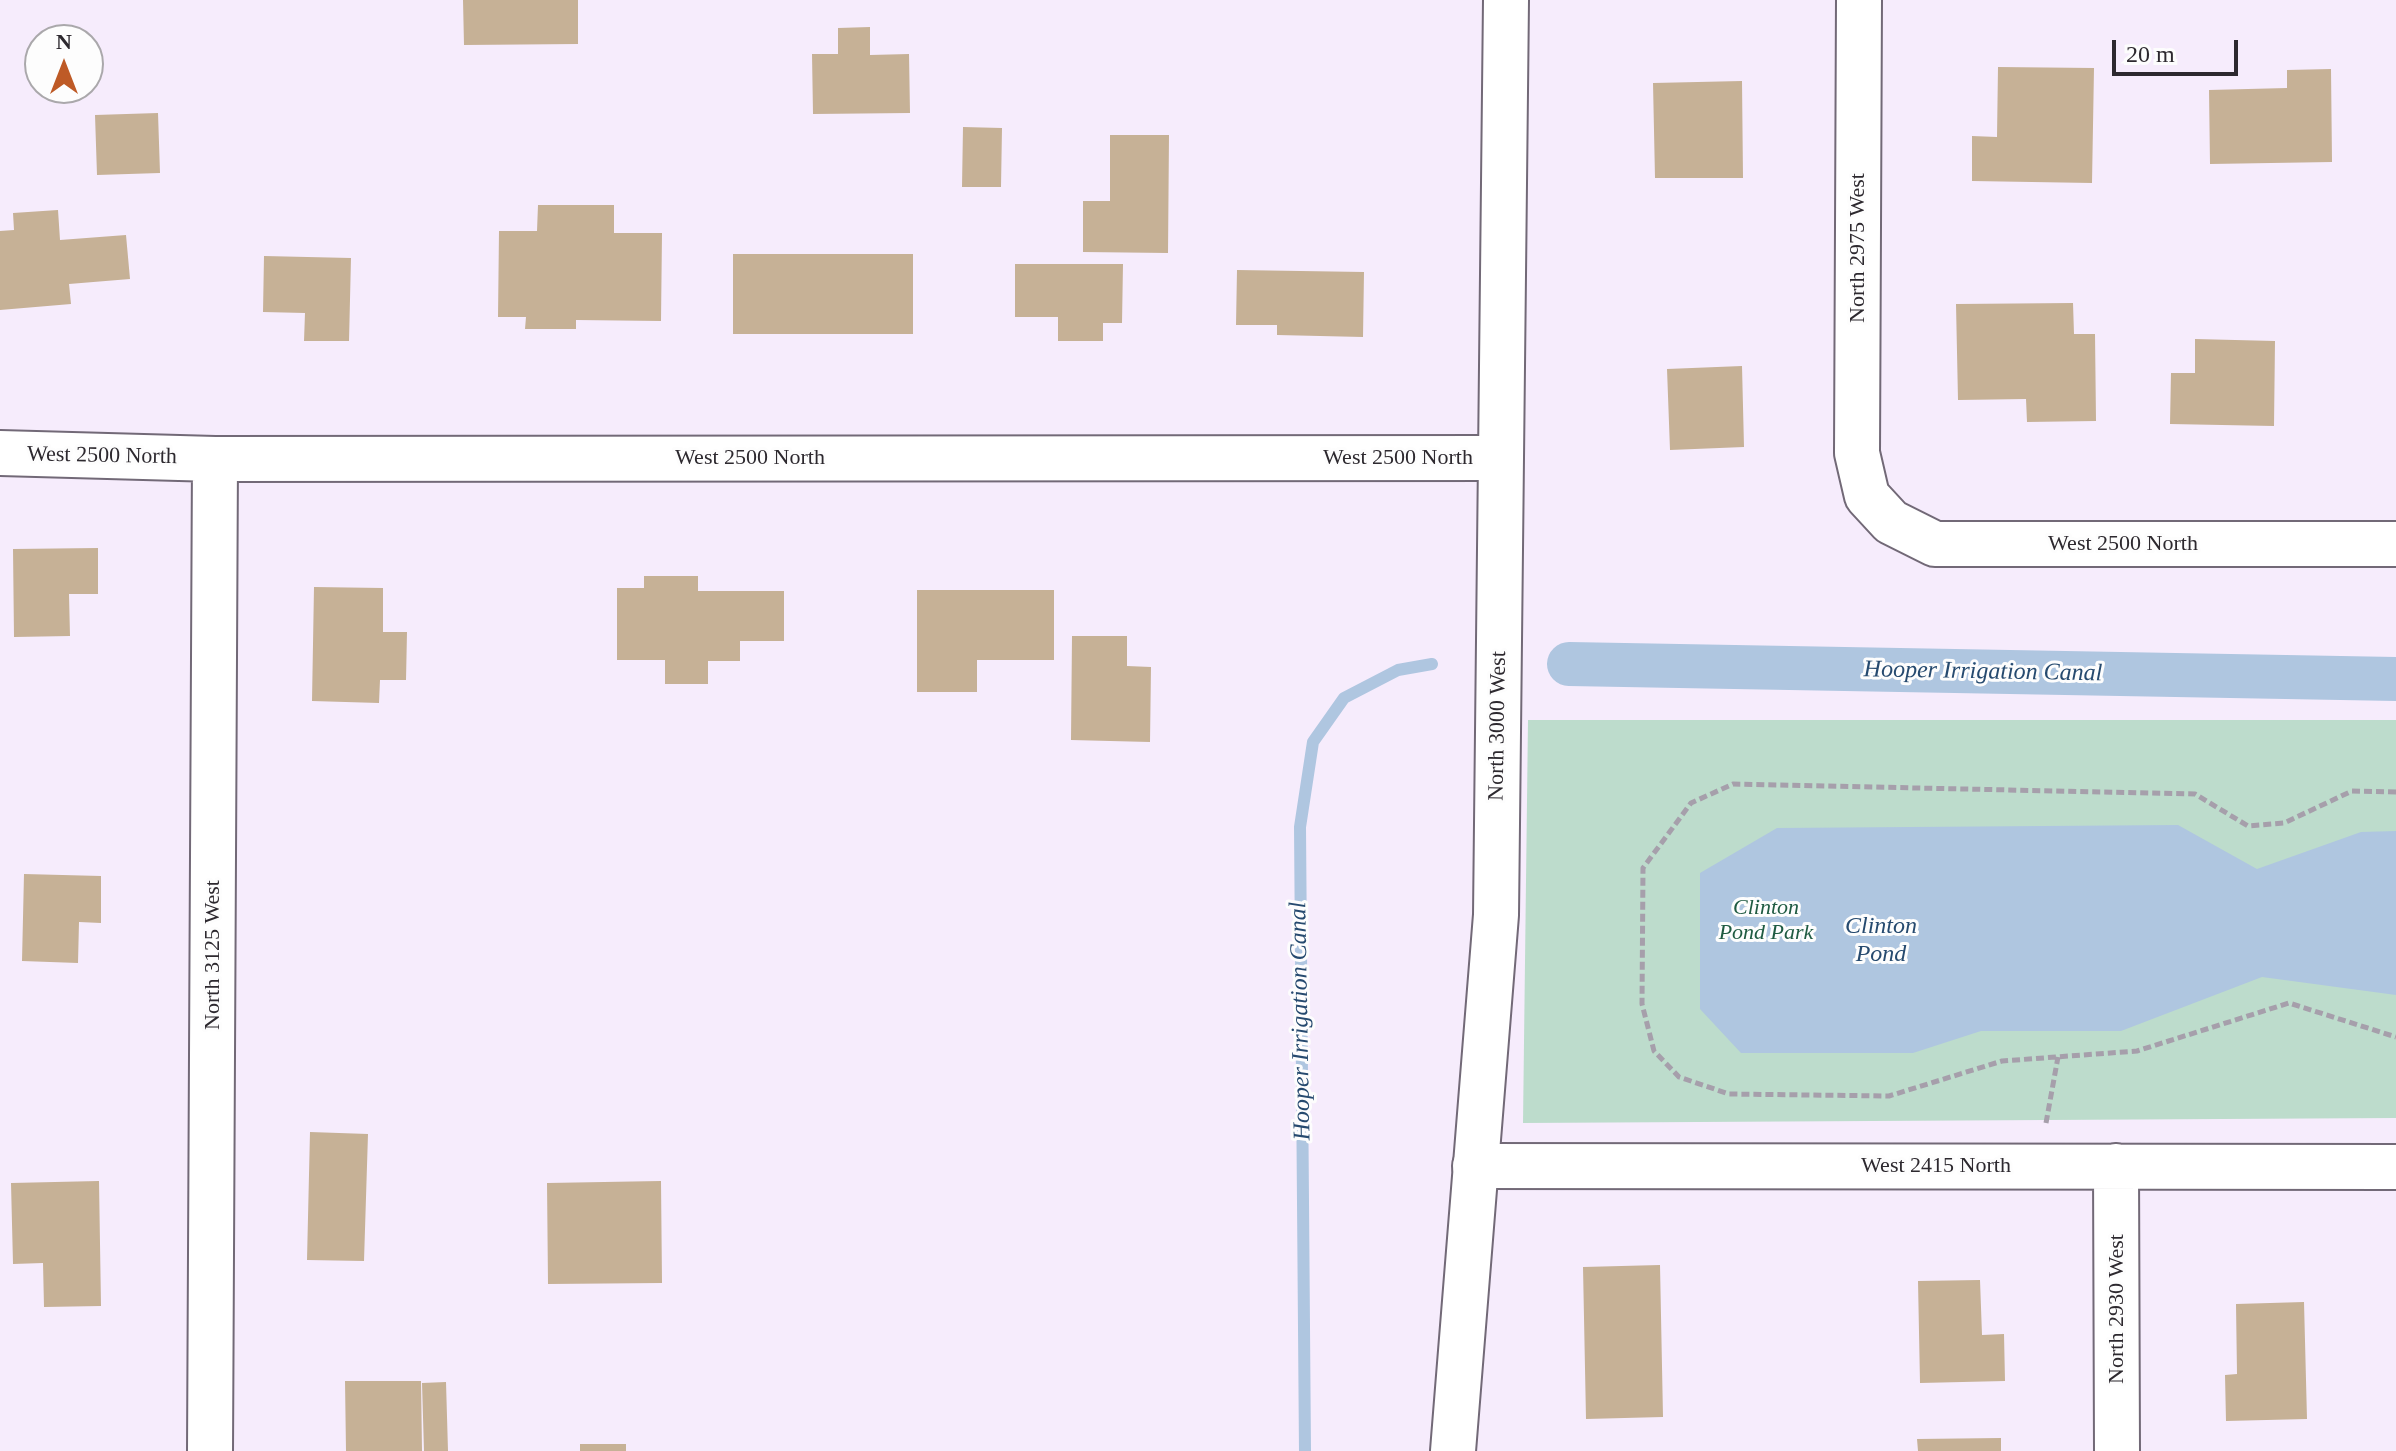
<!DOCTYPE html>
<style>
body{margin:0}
#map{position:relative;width:2396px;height:1451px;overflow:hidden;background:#f6ecfc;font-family:Georgia,serif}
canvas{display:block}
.north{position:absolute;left:24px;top:24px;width:80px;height:80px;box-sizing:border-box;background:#fdfdfd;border:2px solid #aaa8ab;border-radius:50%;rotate:0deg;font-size:22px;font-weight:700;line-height:32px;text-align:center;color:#2d292f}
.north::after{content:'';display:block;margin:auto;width:28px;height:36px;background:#be5a26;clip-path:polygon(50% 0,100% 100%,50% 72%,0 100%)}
.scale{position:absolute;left:2112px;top:40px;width:126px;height:36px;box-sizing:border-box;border:4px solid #2d292f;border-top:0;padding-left:10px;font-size:24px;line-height:28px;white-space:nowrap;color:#2d292f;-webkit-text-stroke:6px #fdfdfd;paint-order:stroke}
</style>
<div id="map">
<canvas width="2396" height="1451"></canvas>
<div class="north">N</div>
<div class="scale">20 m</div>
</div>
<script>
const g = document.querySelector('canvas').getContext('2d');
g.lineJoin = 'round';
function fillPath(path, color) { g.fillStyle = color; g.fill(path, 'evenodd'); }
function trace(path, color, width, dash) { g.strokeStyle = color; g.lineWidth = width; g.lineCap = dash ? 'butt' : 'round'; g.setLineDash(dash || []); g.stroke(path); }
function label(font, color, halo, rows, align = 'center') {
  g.font = font + ' Georgia,serif'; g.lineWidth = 6; g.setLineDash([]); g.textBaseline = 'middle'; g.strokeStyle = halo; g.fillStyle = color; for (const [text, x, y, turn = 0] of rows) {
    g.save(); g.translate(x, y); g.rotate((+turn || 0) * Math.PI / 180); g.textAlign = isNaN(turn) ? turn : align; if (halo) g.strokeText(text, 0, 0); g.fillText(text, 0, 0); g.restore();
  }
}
const green = new Path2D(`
 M 1528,720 L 2396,720 L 2396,1118 L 1523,1123 Z`);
const water = new Path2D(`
 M 2178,825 L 2257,869 L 2361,832 L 2396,831 L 2396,995 L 2262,977 L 2121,1031 L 1981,1031 L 1913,1053 L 1741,1053 L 1700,1009 L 1700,873 L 1777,828 Z`);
const stream = new Path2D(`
 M 1305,1451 L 1300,827 L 1313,742 L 1344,698 L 1398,670 L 1432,664`);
const canal = new Path2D(`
 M 1569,664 L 2396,679`);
const building = new Path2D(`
 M 463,0 L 578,0 L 578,44 L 464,45 Z
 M 870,27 L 870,55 L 909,54 L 910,113 L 813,114 L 812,54 L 838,54 L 838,28 Z
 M 1998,67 L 2094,68 L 2092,183 L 1972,181 L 1972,136 L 1997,137 Z
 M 2331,69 L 2332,162 L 2210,164 L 2209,90 L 2287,88 L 2287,70 Z
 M 1742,81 L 1743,178 L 1655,178 L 1653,83 Z
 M 158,113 L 160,173 L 97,175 L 95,115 Z
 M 963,127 L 1002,128 L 1001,187 L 962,187 Z
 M 1110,135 L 1169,135 L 1168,253 L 1083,252 L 1083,201 L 1110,201 Z
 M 538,205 L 614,205 L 614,233 L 662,233 L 661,321 L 576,320 L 576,329 L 525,329 L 526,317 L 498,317 L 499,231 L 537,231 Z
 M 58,210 L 60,240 L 126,235 L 130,279 L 69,284 L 71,304 L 0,310 L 0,231 L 14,230 L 13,213 Z
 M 733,254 L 913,254 L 913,334 L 733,334 Z
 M 264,256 L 351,258 L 349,341 L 304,341 L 305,313 L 263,312 Z
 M 1015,264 L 1123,264 L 1122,323 L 1103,323 L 1103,341 L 1058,341 L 1058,317 L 1015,317 Z
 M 1237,270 L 1364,272 L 1363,337 L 1277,335 L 1277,325 L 1236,325 Z
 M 2073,303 L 2074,334 L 2095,334 L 2096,421 L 2027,422 L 2026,399 L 1958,400 L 1956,304 Z
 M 2195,339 L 2275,341 L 2274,426 L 2170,424 L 2171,373 L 2195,373 Z
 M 1742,366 L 1744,447 L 1670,450 L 1667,369 Z
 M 98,548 L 98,594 L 69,594 L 70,636 L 14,637 L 13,549 Z
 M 644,576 L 698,576 L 698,591 L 784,591 L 784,641 L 740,641 L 740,661 L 708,661 L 708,684 L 665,684 L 665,660 L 617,660 L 617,588 L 644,588 Z
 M 314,587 L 383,588 L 383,632 L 407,632 L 406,680 L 380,680 L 379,703 L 312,701 Z
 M 917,590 L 1054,590 L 1054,660 L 977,660 L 977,692 L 917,692 Z
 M 1072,636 L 1127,636 L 1127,666 L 1151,667 L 1150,742 L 1071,740 Z
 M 24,874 L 101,876 L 101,923 L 79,922 L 78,963 L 22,961 Z
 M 310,1132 L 368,1134 L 364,1261 L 307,1260 Z
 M 99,1181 L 101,1306 L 44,1307 L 43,1263 L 13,1264 L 11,1183 Z
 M 661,1181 L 662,1283 L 548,1284 L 547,1183 Z
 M 1660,1265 L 1663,1417 L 1586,1419 L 1583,1267 Z
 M 1980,1280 L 1982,1335 L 2004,1334 L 2005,1381 L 1920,1383 L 1918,1281 Z
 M 2304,1302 L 2307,1419 L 2226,1421 L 2225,1375 L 2237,1374 L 2236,1304 Z
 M 345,1381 L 421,1381 L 422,1451 L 346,1451 Z
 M 446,1382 L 448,1451 L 424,1451 L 422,1383 Z
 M 2001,1438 L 2001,1451 L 1918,1451 L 1917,1439 Z
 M 580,1444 L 626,1444 L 626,1451 L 580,1451 Z`);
const path = new Path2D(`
 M 2396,792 L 2352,791 L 2284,823 L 2248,826 L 2195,794 L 1733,784 L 1691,803 L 1643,868 L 1642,1004 L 1654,1051 L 1679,1077 L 1729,1094 L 1889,1096 L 2002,1061 L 2137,1051 L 2289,1003 L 2396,1037
 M 2046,1123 L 2058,1057`);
const minor = new Path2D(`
 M 1859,0 L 1857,453 L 1867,496 L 1891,522 L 1935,544 L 2396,544
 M 0,453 L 215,459 L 1500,458
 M 1475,1166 L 2396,1167
 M 2116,1166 L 2117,1451
 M 210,1451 L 215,459`);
const secondary = new Path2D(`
 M 1453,1451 L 1496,915 L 1506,0`);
const streetNames = [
 ["North 2975 West",1858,248,-90],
 ["West 2500 North",102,456,1],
 ["West 2500 North",750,458],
 ["West 2500 North",1398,458],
 ["West 2500 North",2123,544],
 ["North 3000 West",1498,726,-89],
 ["North 3125 West",213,955,-90],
 ["West 2415 North",1936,1166],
 ["North 2930 West",2117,1309,-90]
];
const parkNames = [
 ["Clinton",1766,908],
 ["Pond Park",1766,933]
];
const waterNames = [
 ["Hooper Irrigation Canal",1983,672,1],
 ["Clinton",1881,927],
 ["Pond",1881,955],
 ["Hooper Irrigation Canal",1301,1021,-91]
];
fillPath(green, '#bddccc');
fillPath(water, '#afc6e0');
trace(stream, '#afc6e0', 12);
trace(canal, '#afc6e0', 44);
fillPath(building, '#c6b196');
trace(minor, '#726977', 48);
trace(secondary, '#726977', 48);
trace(path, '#a69fab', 5, [8, 4]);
trace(minor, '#fff', 44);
trace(secondary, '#fff', 44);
label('22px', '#2d292f', '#fdfdfd', streetNames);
label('italic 22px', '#1f5b42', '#fdfdfd', parkNames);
label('italic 24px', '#264a6f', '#fdfdfd', waterNames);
</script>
